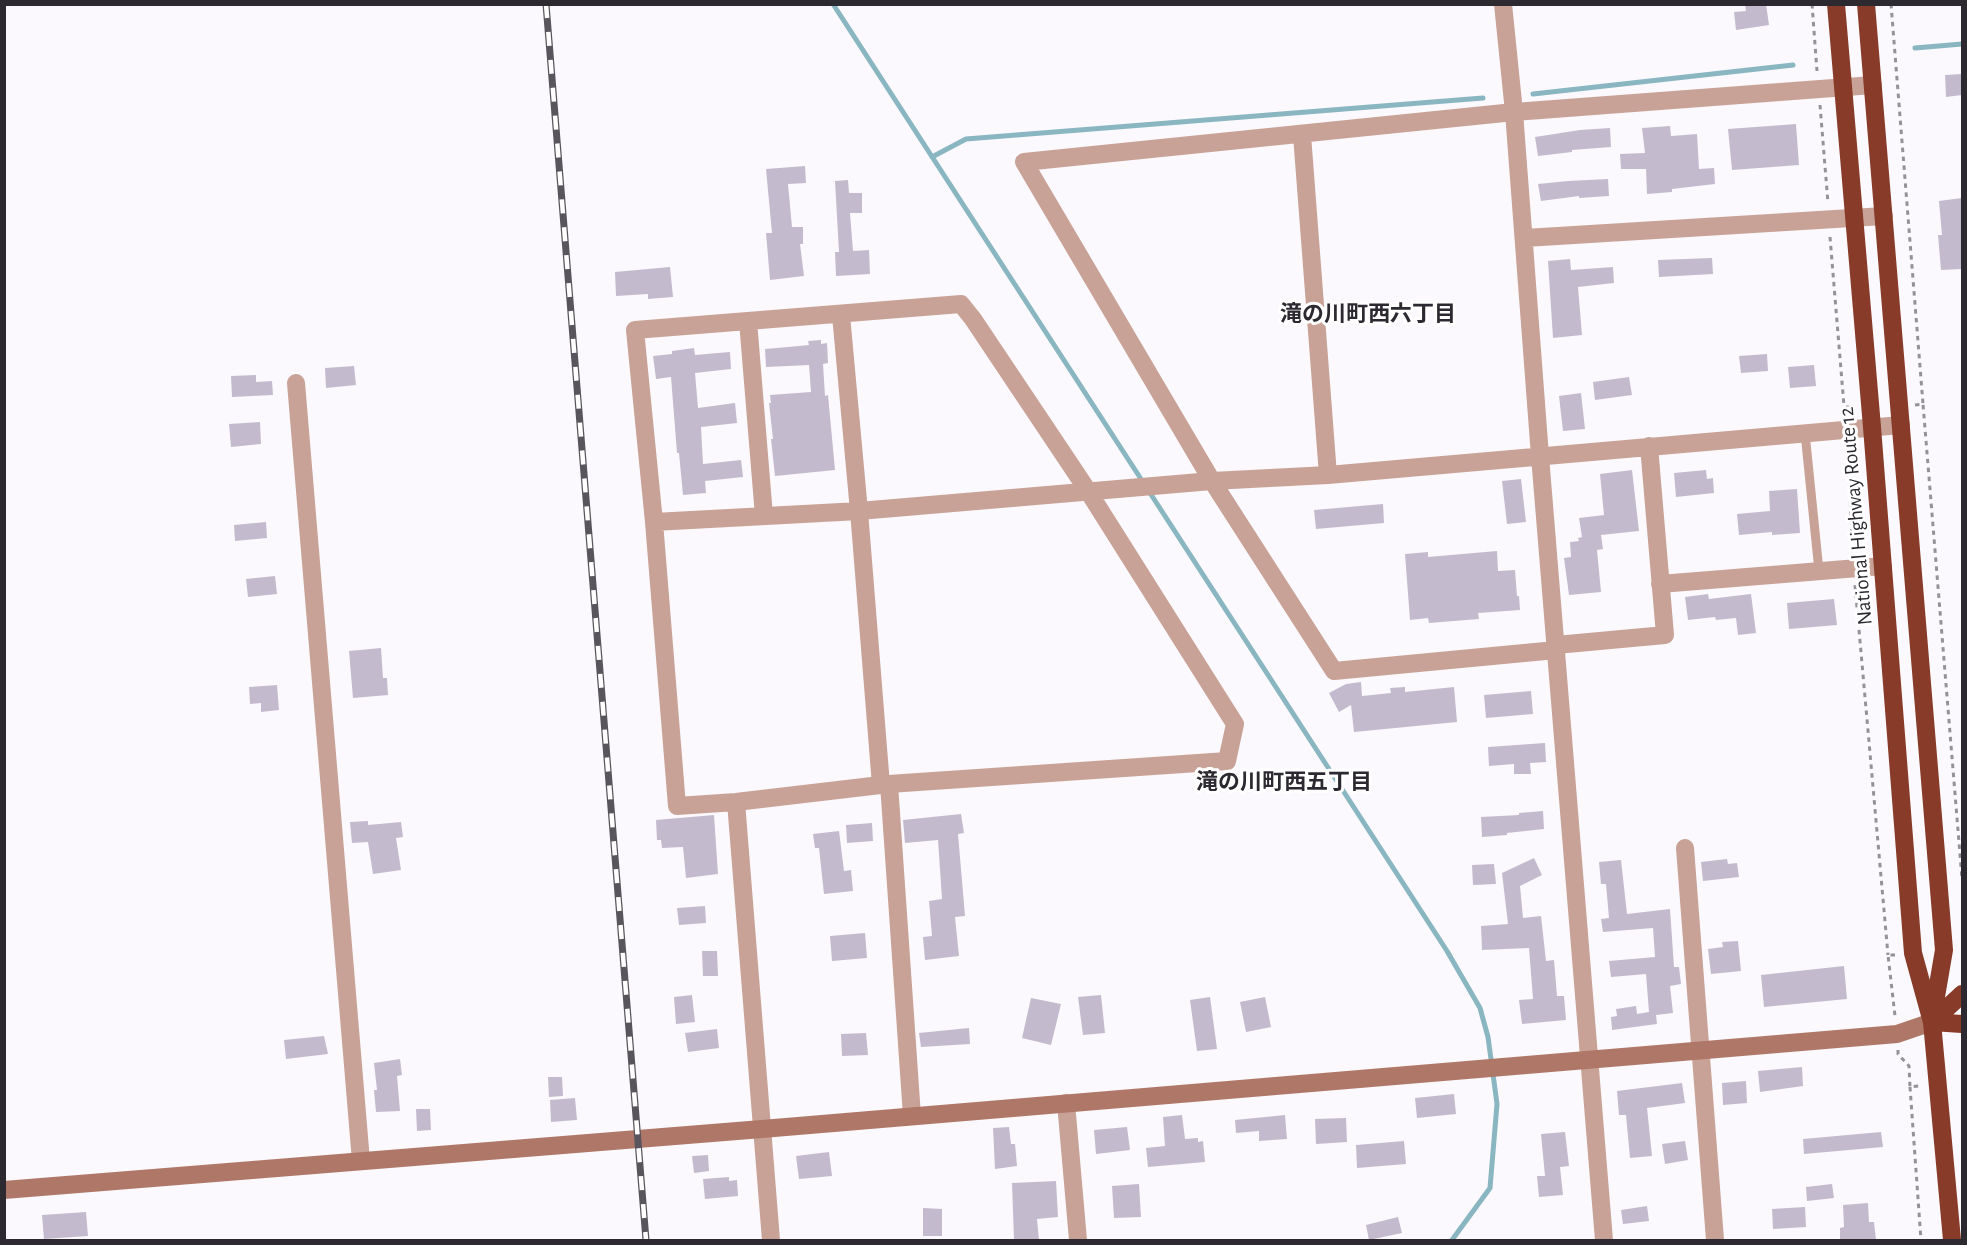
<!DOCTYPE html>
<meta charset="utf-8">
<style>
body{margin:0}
#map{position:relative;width:1967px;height:1245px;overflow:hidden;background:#fbf9fd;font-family:"Alegreya Sans",sans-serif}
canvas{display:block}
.frame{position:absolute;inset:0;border:6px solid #2c2930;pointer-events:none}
</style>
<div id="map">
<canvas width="1967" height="1245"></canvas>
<div class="frame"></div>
</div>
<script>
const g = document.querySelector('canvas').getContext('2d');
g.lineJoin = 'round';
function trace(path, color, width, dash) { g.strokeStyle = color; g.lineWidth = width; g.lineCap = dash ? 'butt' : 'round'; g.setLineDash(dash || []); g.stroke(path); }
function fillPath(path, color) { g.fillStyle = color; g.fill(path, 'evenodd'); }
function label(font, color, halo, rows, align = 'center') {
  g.font = font + ' "Alegreya Sans","Noto Sans JP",sans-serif'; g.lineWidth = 6; g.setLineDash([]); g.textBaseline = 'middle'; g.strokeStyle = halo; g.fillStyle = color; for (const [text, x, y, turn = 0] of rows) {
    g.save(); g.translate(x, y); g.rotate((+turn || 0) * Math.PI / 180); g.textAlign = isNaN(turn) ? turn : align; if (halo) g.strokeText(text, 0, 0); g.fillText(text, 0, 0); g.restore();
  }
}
const stream = new Path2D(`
 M 833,4 L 1447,951 L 1480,1008 L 1488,1037 L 1497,1104 L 1490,1188 L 1452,1240
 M 1915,48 L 1962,44
 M 1533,94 L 1793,65
 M 932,157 L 966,139 L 1483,98`);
const building = new Path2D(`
 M 1745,4 L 1766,4 L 1769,25 L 1736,30 L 1734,12 L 1746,11 Z
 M 1962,74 L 1962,95 L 1946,97 L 1945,75 Z
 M 1796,124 L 1799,165 L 1732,170 L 1728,129 Z
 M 1670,126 L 1671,136 L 1697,134 L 1699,169 L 1714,168 L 1715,184 L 1672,189 L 1672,192 L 1647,194 L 1646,169 L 1621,169 L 1620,154 L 1645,153 L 1642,128 Z
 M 1610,128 L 1611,147 L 1572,150 L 1572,152 L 1538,156 L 1535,137 L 1580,130 Z
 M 805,166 L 806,183 L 788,184 L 792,227 L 803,227 L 803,244 L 800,244 L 804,276 L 770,280 L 766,233 L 772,233 L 766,169 Z
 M 1608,179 L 1609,196 L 1579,198 L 1579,196 L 1541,201 L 1538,184 L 1568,181 Z
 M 848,180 L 849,193 L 862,193 L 862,213 L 850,213 L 853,251 L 869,250 L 870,274 L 836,276 L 835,252 L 839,252 L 835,181 Z
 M 1962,198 L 1962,269 L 1941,270 L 1938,235 L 1942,235 L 1939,201 Z
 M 1712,258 L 1713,274 L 1659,277 L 1658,260 Z
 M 1570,259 L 1571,270 L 1613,267 L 1614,283 L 1578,287 L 1582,335 L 1553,338 L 1548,261 Z
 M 670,267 L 673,297 L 648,299 L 648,294 L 616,296 L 615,272 Z
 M 821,340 L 821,344 L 827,343 L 828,363 L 823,364 L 825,396 L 828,395 L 835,470 L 775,476 L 771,439 L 773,439 L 769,403 L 771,403 L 770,395 L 811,392 L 809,365 L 766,367 L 765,349 L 799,346 L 809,345 L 808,341 Z
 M 694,348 L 695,355 L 730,352 L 731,369 L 695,373 L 698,408 L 735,403 L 737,423 L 701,427 L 703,464 L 741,460 L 743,477 L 705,481 L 706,493 L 683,495 L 679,453 L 677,453 L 671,377 L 656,379 L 653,356 L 672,354 L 672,351 Z
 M 1767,354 L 1768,371 L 1741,373 L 1739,356 Z
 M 1814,365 L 1816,386 L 1790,388 L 1788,367 Z
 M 354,366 L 356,385 L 326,388 L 325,368 Z
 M 256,375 L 256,382 L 272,381 L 273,395 L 232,397 L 231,376 Z
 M 1629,377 L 1632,395 L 1595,400 L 1593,382 Z
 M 1581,393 L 1585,429 L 1563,431 L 1559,396 Z
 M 260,422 L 261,444 L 231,447 L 229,424 Z
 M 1632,470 L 1639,531 L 1601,535 L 1603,549 L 1597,550 L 1601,592 L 1569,595 L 1564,558 L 1571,557 L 1570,542 L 1579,541 L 1578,538 L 1582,537 L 1579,518 L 1604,515 L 1600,474 Z
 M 1706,470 L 1707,479 L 1713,478 L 1714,493 L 1676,497 L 1674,473 Z
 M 1521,479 L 1526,522 L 1507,524 L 1502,481 Z
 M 1797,489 L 1800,533 L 1772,535 L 1772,532 L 1739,535 L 1737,514 L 1770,511 L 1769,491 Z
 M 1383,504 L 1384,523 L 1316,529 L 1314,510 Z
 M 266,522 L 267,538 L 235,541 L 234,525 Z
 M 1497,551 L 1498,571 L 1515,570 L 1517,596 L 1519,596 L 1520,610 L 1478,613 L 1479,619 L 1429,623 L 1428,618 L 1410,620 L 1405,554 L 1428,552 L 1428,557 Z
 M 275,576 L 277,594 L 248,597 L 246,579 Z
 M 1708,594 L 1709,599 L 1751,594 L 1756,633 L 1738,635 L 1736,618 L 1716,620 L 1715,617 L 1688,620 L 1685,597 Z
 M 1834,599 L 1837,625 L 1789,629 L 1787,603 Z
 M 381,648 L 383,678 L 387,678 L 388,695 L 353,698 L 349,651 Z
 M 1361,682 L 1362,696 L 1391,693 L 1390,688 L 1405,687 L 1405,692 L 1454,687 L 1457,722 L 1354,732 L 1351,705 L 1339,712 L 1329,693 L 1346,684 Z
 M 277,685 L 279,710 L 261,712 L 261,703 L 250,704 L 249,687 Z
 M 1531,691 L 1533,714 L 1486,718 L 1484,695 Z
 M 1545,743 L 1546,762 L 1530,763 L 1531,774 L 1514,774 L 1514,764 L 1489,766 L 1488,747 Z
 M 1543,811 L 1544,829 L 1507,833 L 1507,835 L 1482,837 L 1481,817 L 1519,815 L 1519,813 Z
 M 961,814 L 964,833 L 958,834 L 965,916 L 955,917 L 959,956 L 925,960 L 923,937 L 932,936 L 929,901 L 942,899 L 938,840 L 905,843 L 903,820 Z
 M 714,815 L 718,874 L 686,878 L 683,847 L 662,848 L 661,840 L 657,840 L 656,820 Z
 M 368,821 L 368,825 L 401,822 L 403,837 L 396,838 L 401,870 L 373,874 L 368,842 L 352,843 L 350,822 Z
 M 872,823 L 873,841 L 847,843 L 846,825 Z
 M 839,831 L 844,871 L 851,870 L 853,891 L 824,894 L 819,848 L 815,848 L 813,834 Z
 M 1534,858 L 1542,875 L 1520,886 L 1523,918 L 1541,916 L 1546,961 L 1554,960 L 1557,996 L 1564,996 L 1566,1020 L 1522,1024 L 1519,1000 L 1533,999 L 1529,948 L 1482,950 L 1481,926 L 1508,924 L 1502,873 Z
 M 1727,859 L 1728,864 L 1737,863 L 1739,877 L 1703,881 L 1701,862 Z
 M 1621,860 L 1627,914 L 1670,909 L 1674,967 L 1679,967 L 1681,984 L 1670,986 L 1673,1013 L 1656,1015 L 1657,1024 L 1612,1030 L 1611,1017 L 1617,1016 L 1616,1009 L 1636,1006 L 1637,1014 L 1649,1012 L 1646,974 L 1611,977 L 1609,961 L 1655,957 L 1653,928 L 1603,932 L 1601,919 L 1609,918 L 1606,884 L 1601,884 L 1599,862 Z
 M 1494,864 L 1496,884 L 1473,885 L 1472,865 Z
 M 705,906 L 706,923 L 679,925 L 677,908 Z
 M 865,933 L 867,958 L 832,961 L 830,936 Z
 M 1738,941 L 1741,971 L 1711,974 L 1708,949 L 1723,947 L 1722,942 Z
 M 702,951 L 717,951 L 718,976 L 703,976 Z
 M 1844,966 L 1847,999 L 1764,1007 L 1761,975 Z
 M 692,995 L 695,1022 L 676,1024 L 674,997 Z
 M 1101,995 L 1105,1033 L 1083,1035 L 1078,997 Z
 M 1210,997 L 1217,1049 L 1197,1051 L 1190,1000 Z
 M 1265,997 L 1271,1027 L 1246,1032 L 1240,1002 Z
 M 1031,998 L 1061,1004 L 1051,1045 L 1022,1038 Z
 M 969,1028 L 970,1044 L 921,1047 L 919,1033 Z
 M 717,1029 L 719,1048 L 688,1052 L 685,1033 Z
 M 866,1033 L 868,1055 L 842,1056 L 841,1034 Z
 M 324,1036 L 328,1054 L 286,1059 L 284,1040 Z
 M 400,1059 L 402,1075 L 397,1076 L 400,1111 L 376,1112 L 374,1090 L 377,1090 L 374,1063 Z
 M 1802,1067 L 1803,1086 L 1760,1092 L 1758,1071 Z
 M 548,1077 L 562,1077 L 563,1096 L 549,1097 Z
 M 1746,1081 L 1747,1103 L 1723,1105 L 1722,1083 Z
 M 1682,1083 L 1685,1103 L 1647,1108 L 1652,1156 L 1630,1158 L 1626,1115 L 1619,1115 L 1617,1091 Z
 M 1454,1094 L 1456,1114 L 1417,1118 L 1415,1098 Z
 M 575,1098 L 577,1120 L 551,1122 L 550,1100 Z
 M 416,1109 L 430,1109 L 431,1130 L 417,1131 Z
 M 1182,1115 L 1185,1139 L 1198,1138 L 1198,1142 L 1203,1141 L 1205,1162 L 1148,1167 L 1146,1148 L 1165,1146 L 1163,1117 Z
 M 1285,1115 L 1287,1139 L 1259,1141 L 1259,1131 L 1236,1133 L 1235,1120 Z
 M 1346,1118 L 1347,1142 L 1316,1144 L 1315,1119 Z
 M 1009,1127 L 1011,1144 L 1015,1144 L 1017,1166 L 995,1169 L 993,1128 Z
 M 1127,1127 L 1130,1150 L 1096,1154 L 1094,1130 Z
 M 1565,1132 L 1569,1166 L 1560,1167 L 1563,1195 L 1539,1197 L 1537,1176 L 1545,1176 L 1541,1134 Z
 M 1881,1132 L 1883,1147 L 1804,1154 L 1803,1139 Z
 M 1404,1141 L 1406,1164 L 1357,1168 L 1356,1145 Z
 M 1685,1141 L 1688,1160 L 1665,1164 L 1662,1144 Z
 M 829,1152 L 832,1176 L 799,1179 L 796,1156 Z
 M 708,1155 L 709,1171 L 694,1173 L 692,1156 Z
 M 729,1177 L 729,1181 L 737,1180 L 738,1196 L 705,1199 L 703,1179 Z
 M 1056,1181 L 1058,1217 L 1037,1219 L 1039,1240 L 1014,1240 L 1012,1183 Z
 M 1139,1184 L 1141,1217 L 1114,1218 L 1112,1186 Z
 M 1832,1184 L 1834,1198 L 1807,1201 L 1806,1187 Z
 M 1868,1203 L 1869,1222 L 1874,1222 L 1876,1240 L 1840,1240 L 1840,1228 L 1844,1227 L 1843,1205 Z
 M 1647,1206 L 1649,1221 L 1623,1224 L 1621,1210 Z
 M 1805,1207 L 1806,1227 L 1773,1229 L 1772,1209 Z
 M 923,1208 L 942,1209 L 942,1236 L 923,1236 Z
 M 86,1212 L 88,1236 L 44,1239 L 42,1215 Z
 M 1398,1217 L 1402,1233 L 1369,1240 L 1366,1225 Z`);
const path = new Path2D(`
 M 1812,4 L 1817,71
 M 1891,4 L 1923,404
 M 1820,105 L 1828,203
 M 1830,237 L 1844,406
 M 1915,405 L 1923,404 L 1962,879
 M 1845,414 L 1844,407 L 1854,407
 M 1847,448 L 1853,552
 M 1855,585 L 1888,955
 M 1895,955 L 1888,955 L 1895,1016
 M 1898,1050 L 1898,1054 L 1909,1066 L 1910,1087 L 1919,1086
 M 1910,1087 L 1921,1240`);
const lane = new Path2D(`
 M 1805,433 L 1819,571`);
const street = new Path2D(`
 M 1503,4 L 1514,112 L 1540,456 L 1604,1240
 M 1302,135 L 1328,475
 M 1525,238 L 1884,216
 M 961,304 L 973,319 L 1088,491 L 1235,724 L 1227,761 L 889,784 L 736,802 L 677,806 L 654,522 L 635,330 Z
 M 841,315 L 859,511 L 881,785
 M 748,321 L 764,516
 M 296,383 L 361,1161
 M 654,522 L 859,511 L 1212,481 L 1328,475 L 1901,425
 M 1660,584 L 1883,566
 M 1556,645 L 1665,635 L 1649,446
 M 1556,650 L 1334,671 L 1212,481 L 1024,162 L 1514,112 L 1873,85
 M 889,784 L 912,1116
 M 736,802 L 771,1240
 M 1685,848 L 1715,1240
 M 1066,1103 L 1078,1240`);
const secondary = new Path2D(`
 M 4,1190 L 762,1129 L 1897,1034 L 1932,1022`);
const highway = new Path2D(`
 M 1836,4 L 1872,427 L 1913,953 L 1932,1022 L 1952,1240
 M 1866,4 L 1944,950 L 1933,1014
 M 1932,1022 L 1962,994
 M 1932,1022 L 1962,1024`);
const rail = new Path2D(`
 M 546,4 L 646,1240`);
const streetNames = [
 ["National Highway Route 12",1856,516,-95]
];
const neighbourhoodNames = [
 ["滝の川町西六丁目",1368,314],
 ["滝の川町西五丁目",1284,782]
];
trace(stream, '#89b6c1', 5);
fillPath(building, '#c4bacd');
trace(path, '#949297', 3, [4.5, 4.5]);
trace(lane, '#c9a297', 9);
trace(street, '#c9a297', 18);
trace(secondary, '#af7768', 18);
trace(highway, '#883b28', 18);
trace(rail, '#58555c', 7);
trace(rail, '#fff', 4.5, [14]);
label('21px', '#2c2930', '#fff', streetNames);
label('bold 22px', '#2c2930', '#fff', neighbourhoodNames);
</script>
